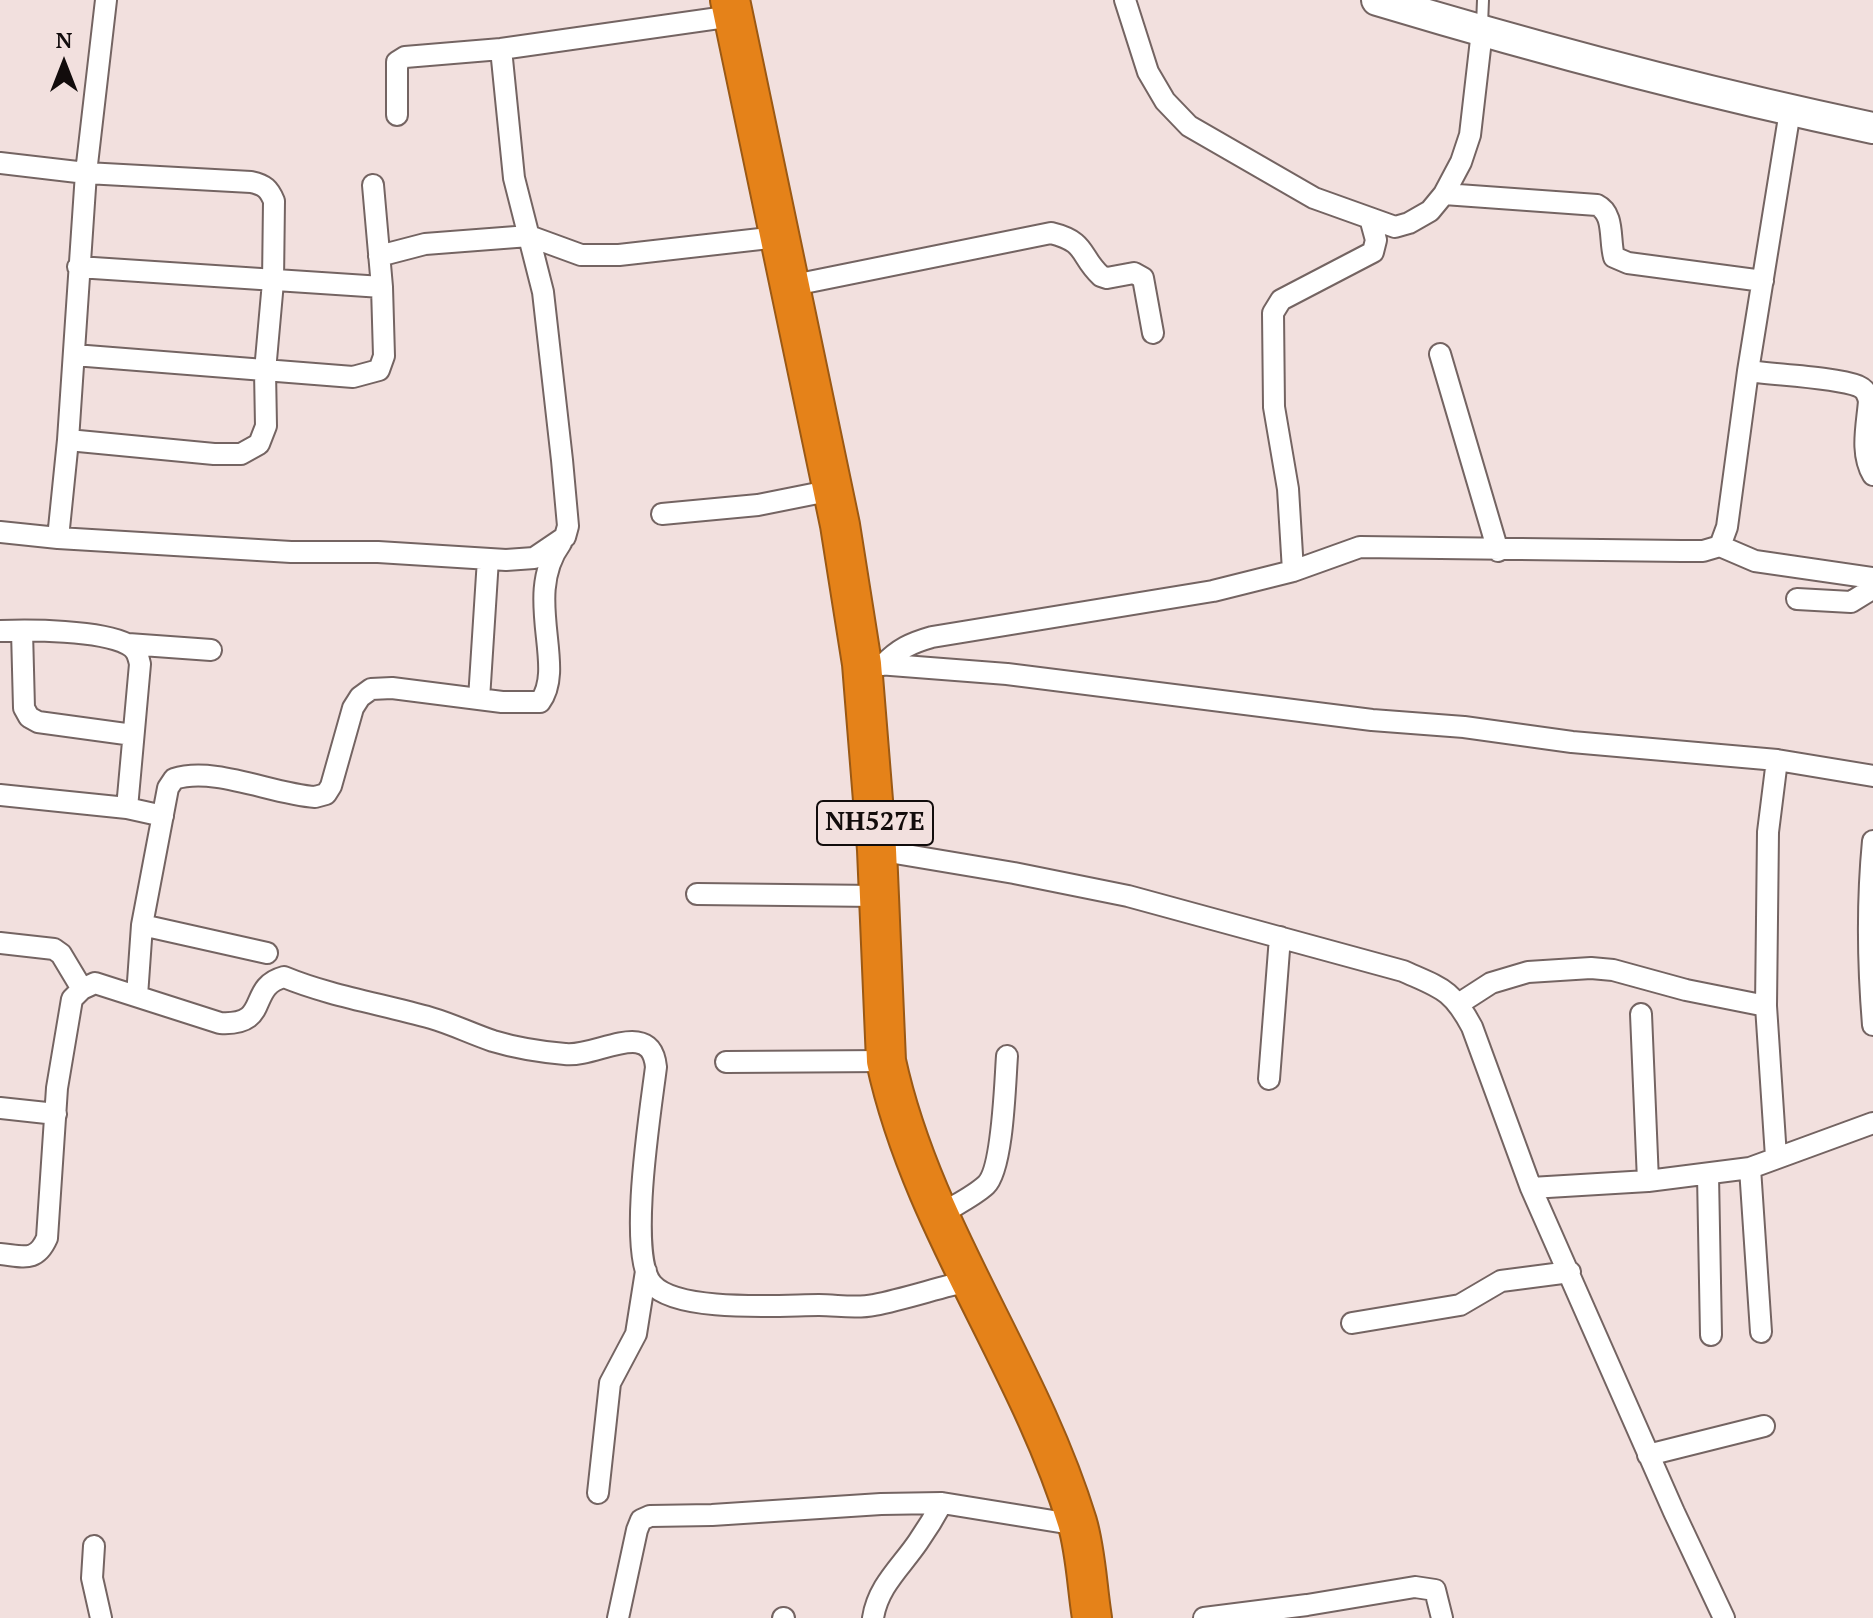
<!DOCTYPE html>
<style>
body{margin:0}
#map{position:relative;width:1873px;height:1618px;overflow:hidden;background:#f2e0de;font-family:"PT Serif",serif}
canvas{display:block}
.north{position:absolute;left:24px;top:24px;width:80px;height:80px;-webkit-text-stroke:6px #f2e0de;paint-order:stroke;rotate:0deg;font-size:22px;font-weight:700;line-height:32px;text-align:center;color:#120c0c}
.north::after{content:'';display:block;margin:auto;width:28px;height:36px;background:#120c0c;clip-path:polygon(50% 0,100% 100%,50% 72%,0 100%)}
</style>
<div id="map">
<canvas width="1873" height="1618"></canvas>
<div class="north">N</div>
</div>
<script>
const g = document.querySelector('canvas').getContext('2d');
g.lineJoin = 'round';
function trace(path, color, width, dash) { g.strokeStyle = color; g.lineWidth = width; g.lineCap = dash ? 'butt' : 'round'; g.setLineDash(dash || []); g.stroke(path); }
function label(font, color, halo, rows, align = 'center') {
  g.font = font + ' "PT Serif",serif'; g.lineWidth = 6; g.setLineDash([]); g.textBaseline = 'middle'; g.strokeStyle = halo; g.fillStyle = color; for (const [text, x, y, turn = 0] of rows) {
    g.save(); g.translate(x, y); g.rotate((+turn || 0) * Math.PI / 180); g.textAlign = isNaN(turn) ? turn : align; if (halo) g.strokeText(text, 0, 0); g.fillText(text, 0, 0); g.restore();
  }
}
const lane = new Path2D(`
 M 1482,25 L 1483,0`);
const street = new Path2D(`
 M 1125,0 L 1148,72 L 1165,101 L 1189,126 L 1314,198 L 1395,227 L 1409,223 L 1430,211 L 1444,194 L 1461,162 L 1470,135 L 1482,31
 M 397,115 L 397,62 L 405,57 L 501,49 L 733,16
 M 0,163 L 86,173 L 251,182 C 265,185 269,189 274,201 L 273,282 L 265,371 L 266,426 L 259,444 L 241,454 L 214,454 L 68,440
 M 1444,194 L 1597,205 C 1615,214 1609,239 1614,257 L 1628,263 L 1763,281
 M 379,256 L 425,244 L 529,236 L 581,255 L 619,255 L 778,237
 M 78,267 L 382,287
 M 789,286 L 1051,233 C 1088,242 1079,256 1101,276 L 1107,278 L 1134,273 L 1143,278 L 1153,333
 M 1440,354 L 1498,551
 M 74,355 L 353,377 L 379,370 L 384,356 L 382,287 L 373,185
 M 1748,371 C 1776,375 1835,377 1858,386 C 1865,389 1867,393 1869,401 C 1867,426 1860,453 1873,475
 M 662,514 L 758,505 L 833,490
 M 0,532 L 58,538 L 291,552 L 378,552 L 506,560 L 534,558 L 565,537 L 568,526 L 562,460 L 543,292 L 514,178 L 501,49
 M 58,538 L 68,440 L 86,173 L 106,0
 M 1720,546 L 1755,561 L 1873,578
 M 1293,571 L 1288,489 L 1274,407 L 1273,313 L 1281,300 L 1373,252 L 1376,240 L 1370,218
 M 1797,599 L 1851,602 L 1872,589
 M 0,631 C 31,630 99,630 127,644 C 136,648 138,655 140,664 L 127,808
 M 22,631 L 24,708 L 29,717 L 38,722 L 133,735
 M 128,644 L 211,650
 M 878,664 L 1007,674 L 1372,720 L 1464,727 L 1572,742 L 1777,760 L 1873,776
 M 883,665 C 898,649 911,643 932,637 L 1213,591 L 1293,571 L 1360,547 L 1682,551 L 1703,551 L 1720,546 L 1727,527 L 1748,371 L 1790,111
 M 479,699 L 488,559
 M 0,795 L 127,808 L 163,816
 M 1873,841 C 1867,903 1868,964 1873,1025
 M 877,850 L 1014,873 L 1128,896 L 1403,971 C 1441,988 1452,989 1472,1027 L 1531,1188 L 1674,1512 L 1724,1618
 M 697,894 L 877,896
 M 142,925 L 267,953
 M 0,943 L 54,949 L 61,954 L 82,989
 M 137,996 L 142,925 L 168,788 L 174,779 C 214,766 272,794 315,797 L 326,794 L 331,786 L 353,708 L 360,697 L 371,689 L 392,688 L 502,702 L 540,702 C 567,666 522,596 561,543
 M 1460,1003 L 1491,983 L 1528,972 L 1591,968 L 1613,970 L 1686,990 L 1766,1006
 M 1641,1014 L 1648,1181
 M 726,1062 L 886,1061
 M 1269,1079 L 1280,937
 M 0,1108 L 56,1114
 M 1776,1157 L 1766,1006 L 1768,832 L 1777,760
 M 1750,1168 L 1761,1332
 M 1708,1175 L 1711,1335
 M 1531,1188 L 1648,1181 L 1750,1168 L 1873,1123
 M 938,1216 C 953,1206 973,1197 986,1185 C 1003,1169 1005,1082 1007,1056
 M 0,1254 C 23,1256 36,1263 47,1238 L 57,1088 L 72,999 L 82,989 L 95,983 L 220,1023 C 272,1026 246,987 284,977 C 330,996 382,1004 431,1018 C 452,1024 472,1034 493,1041 C 516,1048 542,1052 565,1054 C 596,1058 651,1017 656,1067 C 651,1108 627,1255 652,1284 C 677,1313 782,1305 819,1305 C 837,1305 856,1309 874,1305 C 905,1299 937,1288 968,1281
 M 1352,1323 L 1460,1305 L 1501,1281 L 1570,1272
 M 1648,1455 L 1764,1426
 M 598,1493 L 610,1383 L 636,1334 L 646,1271
 M 94,1546 L 92,1578 L 101,1618
 M 618,1618 L 637,1530 L 641,1520 L 650,1516 L 712,1515 L 881,1504 L 942,1503
 M 783,1618 L 784,1618
 M 873,1618 C 878,1586 901,1567 918,1542 C 927,1529 935,1516 942,1503 L 1078,1525
 M 1204,1618 L 1307,1605 L 1415,1587 L 1435,1590 L 1442,1618`);
const secondary = new Path2D(`
 M 1377,0 C 1540,49 1706,93 1873,128`);
const highway = new Path2D(`
 M 730,0 L 840,525 L 862,664 L 877,850 L 886,1061 C 922,1227 1028,1362 1077,1522 C 1086,1552 1087,1587 1092,1618`);
const shields = [
 [875,823,116]
];
const shieldNames = [
 ["NH527E",875,823]
];
trace(lane, '#746462', 14);
trace(street, '#746462', 24);
trace(secondary, '#746462', 34);
trace(highway, '#9b5914', 42);
trace(lane, '#fff', 10);
trace(street, '#fff', 20);
trace(secondary, '#fff', 30);
trace(highway, '#e58219', 38);
for (const [x, y, w] of shields) { const box = new Path2D(); box.roundRect(x - w / 2, y - 22, w, 44, 6); g.fillStyle = '#f2e0de'; g.fill(box); trace(box, '#120c0c', 2); }
label('bold 26px', '#120c0c', null, shieldNames);
</script>
